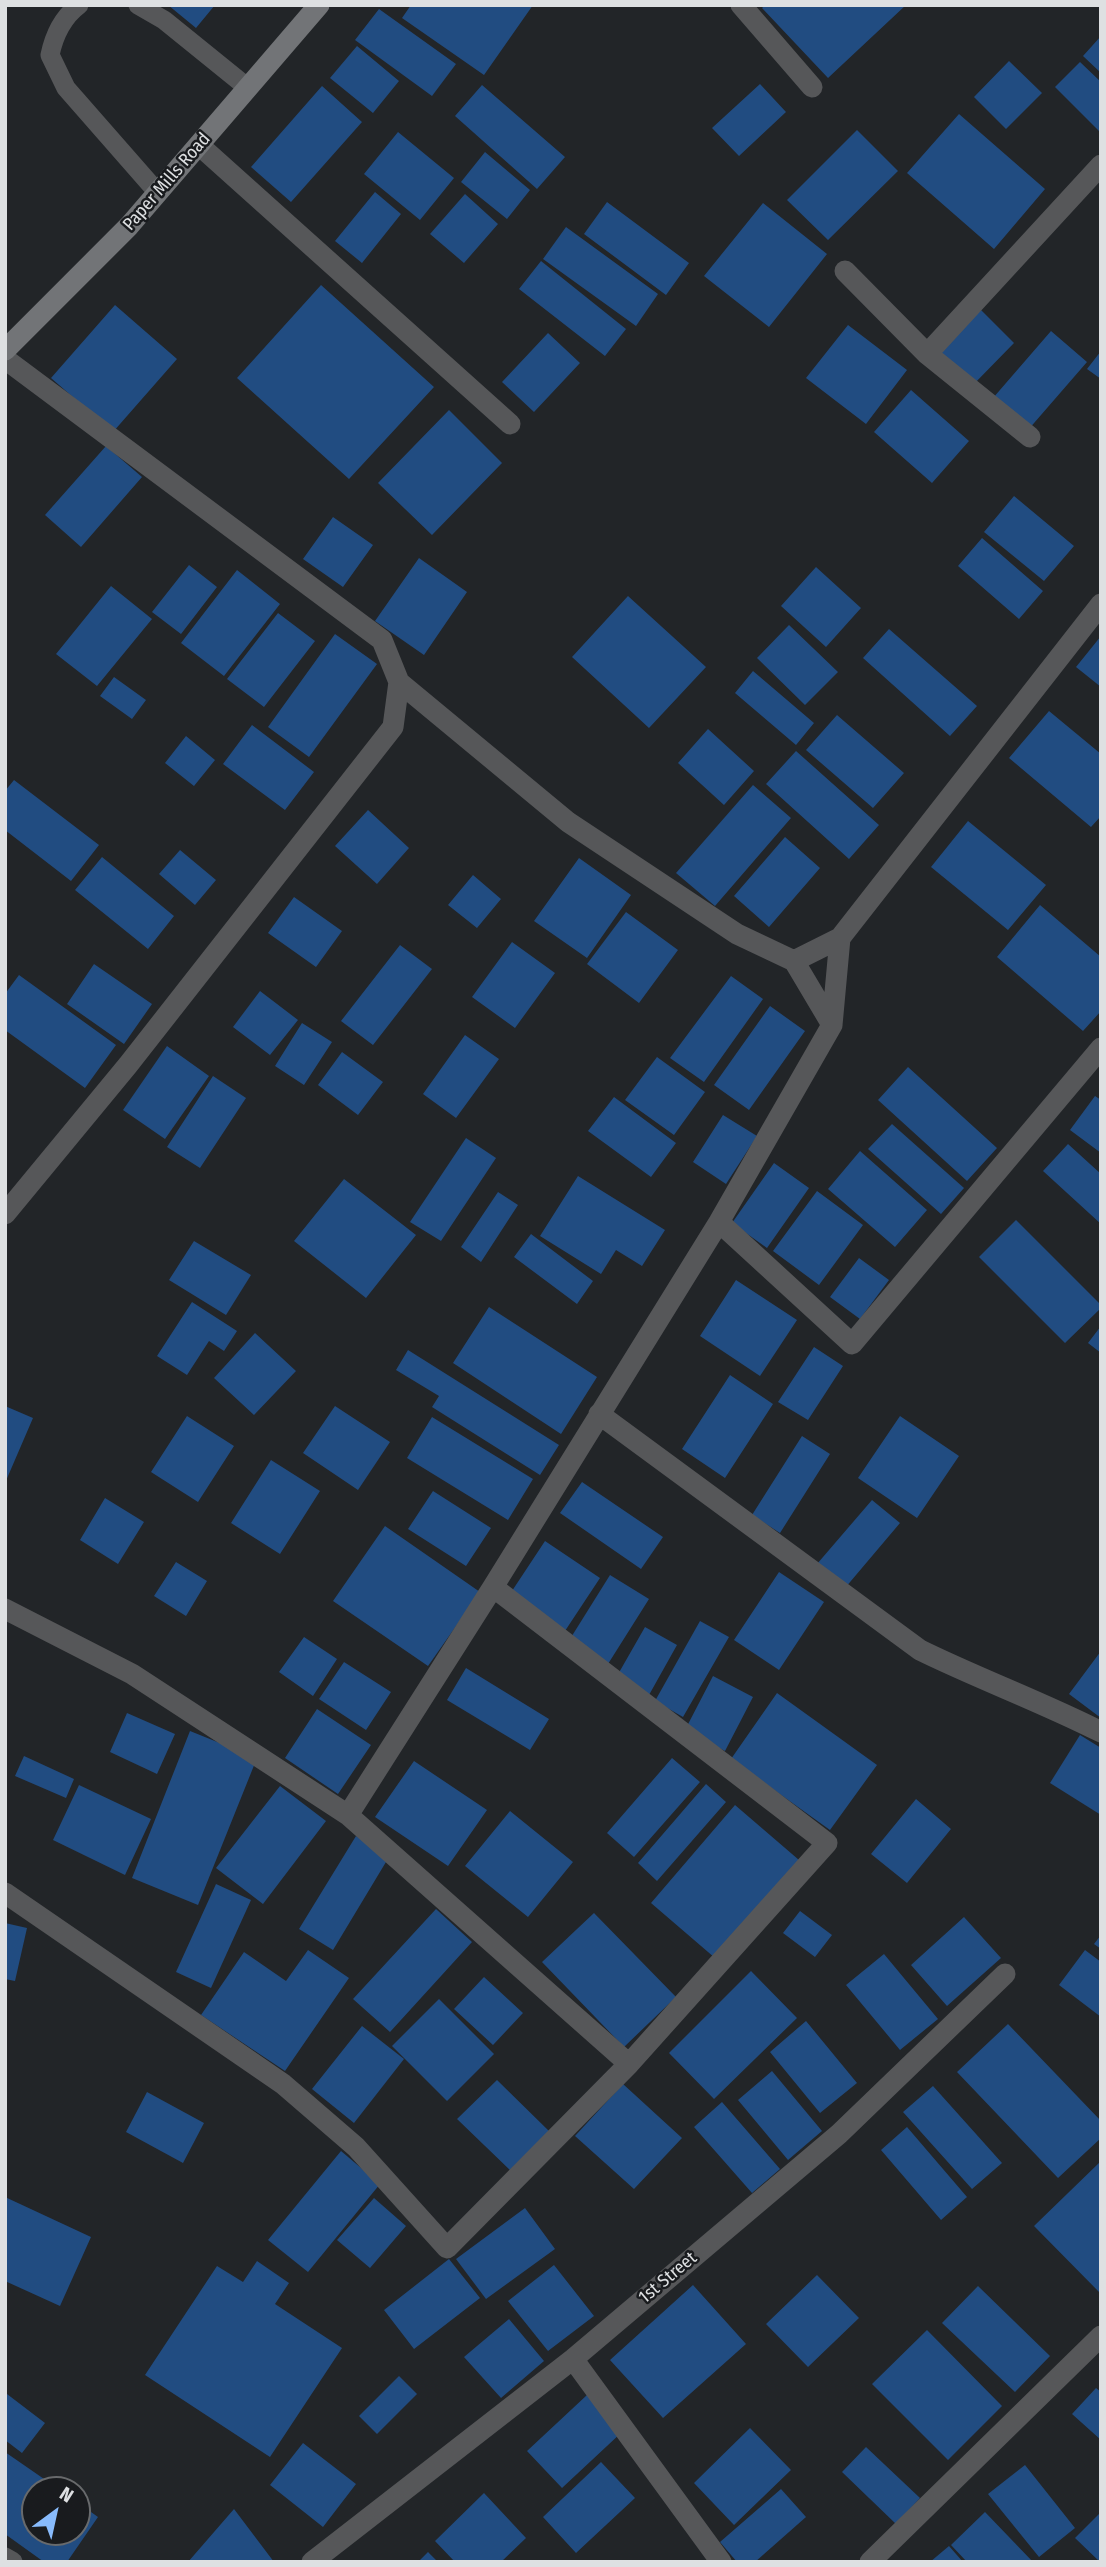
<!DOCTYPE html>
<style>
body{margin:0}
#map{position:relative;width:1106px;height:2567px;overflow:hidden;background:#222528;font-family:"Fira Sans Condensed",sans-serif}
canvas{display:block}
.frame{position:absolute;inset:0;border:7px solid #dee0e2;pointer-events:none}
.north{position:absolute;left:21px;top:2476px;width:70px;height:70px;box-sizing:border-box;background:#191b1e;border:2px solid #686a6c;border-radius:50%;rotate:33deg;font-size:19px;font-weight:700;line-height:28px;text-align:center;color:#dee0e2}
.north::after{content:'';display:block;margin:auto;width:24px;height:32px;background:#88bbfc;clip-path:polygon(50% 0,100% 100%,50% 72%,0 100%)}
</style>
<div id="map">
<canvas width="1106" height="2567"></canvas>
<div class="frame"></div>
<div class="north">N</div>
</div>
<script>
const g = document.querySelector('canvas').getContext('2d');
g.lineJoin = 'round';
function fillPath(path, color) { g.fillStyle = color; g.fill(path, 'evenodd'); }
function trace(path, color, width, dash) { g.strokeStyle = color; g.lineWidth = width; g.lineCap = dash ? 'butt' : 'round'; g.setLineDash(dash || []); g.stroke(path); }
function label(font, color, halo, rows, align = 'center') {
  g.font = font + ' "Fira Sans Condensed",sans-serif'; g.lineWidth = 5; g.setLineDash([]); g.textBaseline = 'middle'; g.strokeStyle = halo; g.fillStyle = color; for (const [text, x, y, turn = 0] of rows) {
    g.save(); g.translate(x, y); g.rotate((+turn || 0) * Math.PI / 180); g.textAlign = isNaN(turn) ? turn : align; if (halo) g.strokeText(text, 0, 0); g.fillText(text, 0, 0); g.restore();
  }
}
const building = new Path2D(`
 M 168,5 L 215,5 L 196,28 Z
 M 411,5 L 533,5 L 484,75 L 402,18 Z
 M 765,5 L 906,5 L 828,78 L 762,8 Z
 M 379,9 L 456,64 L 432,96 L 355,40 Z
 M 1101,36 L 1101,73 L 1083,56 Z
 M 357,46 L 399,81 L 373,113 L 330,78 Z
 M 1009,61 L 1042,93 L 1006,129 L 974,97 Z
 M 1080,62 L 1101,82 L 1101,133 L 1055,87 Z
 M 760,84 L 786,112 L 739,156 L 712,128 Z
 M 482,85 L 565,157 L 537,189 L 455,116 Z
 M 322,86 L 362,122 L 291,202 L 251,167 Z
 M 959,114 L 1045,189 L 994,249 L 907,173 Z
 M 857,130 L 898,171 L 828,240 L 787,200 Z
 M 398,132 L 454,178 L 420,220 L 364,174 Z
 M 485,152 L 530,190 L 507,219 L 461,182 Z
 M 375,192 L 401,214 L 362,263 L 335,241 Z
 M 465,194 L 498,224 L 464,263 L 430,234 Z
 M 607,202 L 689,263 L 666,295 L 584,234 Z
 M 763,203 L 827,254 L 769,327 L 704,276 Z
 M 566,227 L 658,294 L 636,326 L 543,259 Z
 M 541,261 L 626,329 L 605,356 L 519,289 Z
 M 321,285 L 434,387 L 349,479 L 237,378 Z
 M 115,305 L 177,359 L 113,432 L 51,378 Z
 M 980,309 L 1014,343 L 972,386 L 937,353 Z
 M 848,325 L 907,370 L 866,424 L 806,378 Z
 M 1051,331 L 1087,362 L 1028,430 L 993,398 Z
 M 548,333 L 580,363 L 534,412 L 502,382 Z
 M 1101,351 L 1101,379 L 1087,369 Z
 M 911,390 L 969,441 L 932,483 L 874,432 Z
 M 449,410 L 502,463 L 432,535 L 378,483 Z
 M 106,446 L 142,477 L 81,547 L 45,515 Z
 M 1014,496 L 1074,546 L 1044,581 L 984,532 Z
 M 333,517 L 373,545 L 343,587 L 303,559 Z
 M 982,538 L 1043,591 L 1019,619 L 958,566 Z
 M 419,558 L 467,592 L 424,655 L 375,621 Z
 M 189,565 L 217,587 L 181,634 L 152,612 Z
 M 816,567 L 861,608 L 826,647 L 781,606 Z
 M 237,570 L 280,604 L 224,676 L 181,643 Z
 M 111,586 L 152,619 L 97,686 L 56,654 Z
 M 628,596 L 706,667 L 649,728 L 572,657 Z
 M 278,613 L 315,641 L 264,707 L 227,679 Z
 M 789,625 L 838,672 L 805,705 L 757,658 Z
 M 889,629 L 977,706 L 950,736 L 863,658 Z
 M 335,634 L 377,664 L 309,757 L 268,727 Z
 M 1101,636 L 1101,687 L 1076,667 Z
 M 753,671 L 814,723 L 796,745 L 735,693 Z
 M 114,677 L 146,700 L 132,719 L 100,696 Z
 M 1049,711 L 1101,754 L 1101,816 L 1091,827 L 1009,758 Z
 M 837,715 L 904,773 L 873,808 L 806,750 Z
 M 252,725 L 314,772 L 285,810 L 223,764 Z
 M 708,729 L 754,771 L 724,805 L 678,763 Z
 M 186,736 L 215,760 L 194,786 L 165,763 Z
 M 796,751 L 879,825 L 849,859 L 766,784 Z
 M 14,780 L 99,845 L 71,881 L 5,830 L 5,791 Z
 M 753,785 L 791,818 L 715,906 L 676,873 Z
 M 368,810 L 409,848 L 377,884 L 335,846 Z
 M 968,821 L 1046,885 L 1008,930 L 931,867 Z
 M 785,837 L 820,868 L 769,927 L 734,896 Z
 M 180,850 L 216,880 L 195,905 L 159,874 Z
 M 102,857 L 174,916 L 148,949 L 75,890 Z
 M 579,858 L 631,895 L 587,958 L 534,921 Z
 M 473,875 L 501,899 L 477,928 L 448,905 Z
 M 294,897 L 342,931 L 316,967 L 268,933 Z
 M 1040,905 L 1101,957 L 1101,1011 L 1083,1031 L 997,957 Z
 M 626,912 L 678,950 L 639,1003 L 587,964 Z
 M 512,942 L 555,973 L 515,1028 L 472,997 Z
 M 400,945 L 432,969 L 373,1045 L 341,1021 Z
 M 94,964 L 152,1004 L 124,1044 L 67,1004 Z
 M 19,975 L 116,1045 L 85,1088 L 5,1030 L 5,994 Z
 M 731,976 L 763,999 L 704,1082 L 670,1058 Z
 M 260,991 L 298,1020 L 270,1055 L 233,1027 Z
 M 770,1006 L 805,1031 L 749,1110 L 714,1085 Z
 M 302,1023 L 332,1042 L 304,1085 L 275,1066 Z
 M 465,1035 L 499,1059 L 456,1118 L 423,1094 Z
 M 167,1046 L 209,1076 L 165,1139 L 123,1110 Z
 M 342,1052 L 383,1082 L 358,1115 L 318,1085 Z
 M 657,1057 L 705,1092 L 674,1135 L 625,1100 Z
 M 908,1067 L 997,1148 L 967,1181 L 878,1100 Z
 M 213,1076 L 246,1098 L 200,1168 L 167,1147 Z
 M 1095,1096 L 1101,1100 L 1101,1153 L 1070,1130 Z
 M 614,1097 L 676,1143 L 651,1177 L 588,1131 Z
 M 723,1115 L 757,1136 L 726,1184 L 693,1162 Z
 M 892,1124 L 964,1188 L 941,1214 L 868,1149 Z
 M 466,1138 L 496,1158 L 441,1241 L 410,1222 Z
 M 1068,1144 L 1101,1174 L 1101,1224 L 1043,1171 Z
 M 860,1151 L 927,1210 L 895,1247 L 828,1189 Z
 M 774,1163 L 809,1188 L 767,1248 L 732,1223 Z
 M 578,1176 L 665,1230 L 642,1266 L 616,1250 L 601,1274 L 540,1236 Z
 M 344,1179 L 416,1235 L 366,1298 L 294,1241 Z
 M 817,1191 L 863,1225 L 819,1285 L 773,1251 Z
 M 498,1192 L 518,1205 L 481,1262 L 461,1247 Z
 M 1016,1220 L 1101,1305 L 1101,1308 L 1065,1343 L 979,1257 Z
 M 531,1234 L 593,1281 L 577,1304 L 514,1257 Z
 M 194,1241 L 251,1275 L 226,1315 L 169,1280 Z
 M 859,1258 L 889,1280 L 860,1319 L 830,1297 Z
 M 736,1280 L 797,1320 L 760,1376 L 700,1336 Z
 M 192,1302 L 237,1331 L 224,1351 L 209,1341 L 187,1375 L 157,1356 Z
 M 489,1307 L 597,1377 L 561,1434 L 453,1363 Z
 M 1101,1326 L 1101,1353 L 1088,1343 Z
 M 255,1333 L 296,1371 L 254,1415 L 214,1378 Z
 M 814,1347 L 843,1366 L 808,1420 L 778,1402 Z
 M 408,1350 L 559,1445 L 540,1475 L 432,1407 L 439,1396 L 396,1370 Z
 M 730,1375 L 773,1404 L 725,1478 L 682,1449 Z
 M 5,1406 L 33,1418 L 5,1483 Z
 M 335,1406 L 390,1442 L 358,1490 L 303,1453 Z
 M 187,1416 L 234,1446 L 198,1502 L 151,1472 Z
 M 900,1416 L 959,1456 L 917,1518 L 858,1478 Z
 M 432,1417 L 533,1479 L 508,1520 L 407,1458 Z
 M 802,1436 L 830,1454 L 780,1533 L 752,1515 Z
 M 271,1460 L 320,1491 L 280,1554 L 231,1523 Z
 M 582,1482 L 663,1537 L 641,1569 L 560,1513 Z
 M 433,1491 L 491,1528 L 466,1566 L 408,1529 Z
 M 105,1498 L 144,1522 L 118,1564 L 80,1540 Z
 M 872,1500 L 900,1523 L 845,1588 L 817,1564 Z
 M 385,1526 L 480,1592 L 428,1666 L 333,1601 Z
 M 545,1541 L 600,1578 L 563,1634 L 508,1597 Z
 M 176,1562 L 207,1581 L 186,1616 L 154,1596 Z
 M 779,1572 L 824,1602 L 779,1670 L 734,1640 Z
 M 610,1575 L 649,1599 L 608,1664 L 570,1639 Z
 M 700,1621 L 729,1637 L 683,1717 L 655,1701 Z
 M 645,1627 L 677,1645 L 649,1695 L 617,1676 Z
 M 304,1637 L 337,1659 L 313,1696 L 279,1672 Z
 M 1101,1651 L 1101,1718 L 1069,1694 Z
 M 344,1662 L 391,1692 L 366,1730 L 319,1699 Z
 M 466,1668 L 549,1719 L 530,1750 L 447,1700 Z
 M 713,1676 L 753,1697 L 725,1751 L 685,1730 Z
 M 777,1693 L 877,1765 L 830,1830 L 731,1759 Z
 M 317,1709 L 371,1745 L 338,1794 L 285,1758 Z
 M 127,1713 L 175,1734 L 157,1774 L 110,1752 Z
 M 190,1731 L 257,1758 L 198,1905 L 132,1878 Z
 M 1080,1735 L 1101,1748 L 1101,1815 L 1050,1783 Z
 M 24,1756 L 74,1779 L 66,1798 L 15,1776 Z
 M 672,1758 L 700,1782 L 634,1857 L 607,1833 Z
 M 414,1761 L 487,1810 L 448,1866 L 375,1817 Z
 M 706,1784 L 726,1802 L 657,1881 L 638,1863 Z
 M 79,1785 L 151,1819 L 125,1875 L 53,1840 Z
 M 280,1786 L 326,1821 L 263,1904 L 216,1868 Z
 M 916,1799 L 951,1829 L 907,1883 L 871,1854 Z
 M 735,1805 L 799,1860 L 715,1958 L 651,1903 Z
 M 510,1811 L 573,1862 L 528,1917 L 465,1866 Z
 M 356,1836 L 389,1857 L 333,1950 L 299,1929 Z
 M 216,1884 L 251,1900 L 211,1988 L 176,1972 Z
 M 436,1909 L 472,1942 L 390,2032 L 353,1999 Z
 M 800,1911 L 832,1935 L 815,1957 L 783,1933 Z
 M 594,1913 L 676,1997 L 624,2047 L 542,1962 Z
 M 964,1917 L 1001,1958 L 947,2006 L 911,1965 Z
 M 5,1923 L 27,1928 L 15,1981 L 5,1979 Z
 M 1101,1935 L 1101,1949 L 1094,1944 Z
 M 308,1950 L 349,1978 L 285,2071 L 201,2015 L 244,1952 L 286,1981 Z
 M 1085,1950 L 1101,1962 L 1101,2017 L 1059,1985 Z
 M 884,1954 L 938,2019 L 900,2050 L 846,1985 Z
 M 751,1971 L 797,2018 L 714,2099 L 669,2053 Z
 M 484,1977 L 523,2013 L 493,2045 L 454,2009 Z
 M 439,1999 L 494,2054 L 447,2101 L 392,2046 Z
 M 806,2021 L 857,2083 L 820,2113 L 770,2052 Z
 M 1008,2024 L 1101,2121 L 1101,2138 L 1058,2178 L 957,2072 Z
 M 362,2026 L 404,2059 L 354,2123 L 312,2089 Z
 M 772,2071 L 822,2131 L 788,2160 L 738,2100 Z
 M 497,2080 L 550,2132 L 512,2172 L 457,2119 Z
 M 623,2084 L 682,2138 L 634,2189 L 575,2136 Z
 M 933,2086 L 1002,2163 L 972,2189 L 903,2112 Z
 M 147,2092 L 204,2123 L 183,2163 L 126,2132 Z
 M 722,2102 L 780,2169 L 752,2193 L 694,2127 Z
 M 907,2127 L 967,2197 L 941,2220 L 881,2150 Z
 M 341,2151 L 380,2184 L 308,2272 L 268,2240 Z
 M 1101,2161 L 1101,2294 L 1034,2226 Z
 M 5,2197 L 91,2237 L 60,2306 L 5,2281 Z
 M 374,2198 L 406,2226 L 370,2268 L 337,2240 Z
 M 525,2208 L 555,2249 L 486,2299 L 456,2259 Z
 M 449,2259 L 480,2298 L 414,2349 L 384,2310 Z
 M 257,2261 L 289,2283 L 275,2304 L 342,2348 L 270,2457 L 145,2375 L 217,2266 L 243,2282 Z
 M 554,2265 L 594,2316 L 548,2351 L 508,2301 Z
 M 817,2275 L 859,2318 L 808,2367 L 766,2324 Z
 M 693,2285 L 746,2344 L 663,2418 L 610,2360 Z
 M 978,2286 L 1050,2356 L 1015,2392 L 942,2323 Z
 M 509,2319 L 544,2361 L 501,2398 L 464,2357 Z
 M 927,2330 L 1002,2406 L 948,2460 L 872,2384 Z
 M 399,2376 L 417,2394 L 377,2434 L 359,2416 Z
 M 1096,2388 L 1101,2392 L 1101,2440 L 1072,2414 Z
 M 7,2394 L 45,2423 L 22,2453 L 5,2440 L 5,2397 Z
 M 587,2395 L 622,2432 L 562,2488 L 527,2451 Z
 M 750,2428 L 791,2470 L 734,2525 L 694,2483 Z
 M 303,2443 L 356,2484 L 323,2527 L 270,2485 Z
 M 866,2447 L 920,2498 L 896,2524 L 842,2472 Z
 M 5,2452 L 60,2490 L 35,2490 L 35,2532 L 77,2532 L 77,2502 L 98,2517 L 67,2562 L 44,2562 L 5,2534 Z
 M 601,2462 L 635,2498 L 576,2553 L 543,2517 Z
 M 1025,2465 L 1075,2528 L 1039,2557 L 988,2494 Z
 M 781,2489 L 806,2517 L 755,2562 L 737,2562 L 720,2542 Z
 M 484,2493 L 526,2538 L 501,2562 L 455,2562 L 435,2541 Z
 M 234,2509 L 274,2562 L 188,2562 Z
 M 985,2512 L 1033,2562 L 967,2562 L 951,2545 Z
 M 1101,2512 L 1101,2562 L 1100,2562 L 1075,2538 Z
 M 949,2546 L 963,2562 L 930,2562 Z
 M 428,2552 L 438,2562 L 418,2562 Z`);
const lane = new Path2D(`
 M 79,5 C 63,17 54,36 50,55 L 66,88 L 158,193
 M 138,5 L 164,20 L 248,88`);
const street = new Path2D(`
 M 741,5 L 812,87
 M 199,145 L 510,424
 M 845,271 L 927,354 L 1030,437
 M 927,354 L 1101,165
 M 5,359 L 382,640 L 399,682 L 393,727 L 128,1065 L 5,1214
 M 399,682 L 568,822 L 737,934 L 794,961 L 840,938 L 1101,604
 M 832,1025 L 840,938
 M 719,1222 L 852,1344 L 1101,1048
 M 599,1414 L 920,1650 C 979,1679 1042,1702 1101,1732
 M 5,1609 L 132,1674 L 348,1815 L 629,2064
 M 348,1815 L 493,1587 L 719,1222 L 832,1025 L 794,961
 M 5,1893 L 283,2084 L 356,2147 L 447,2248 L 629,2064 L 827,1843 L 493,1587
 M 573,2359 L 721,2562
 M 5,2558 L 12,2562
 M 312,2562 L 573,2359 L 839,2134 L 1005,1974
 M 870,2562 L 1101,2336`);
const secondary = new Path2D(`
 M 5,350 L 129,226 L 319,5`);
const streetNames = [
 ["Paper Mills Road",167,182,-49],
 ["1st Street",668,2278,-40]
];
fillPath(building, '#214c81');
trace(lane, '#565759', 19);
trace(street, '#565759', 21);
trace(secondary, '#727477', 21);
label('18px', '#dee0e2', '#191b1e', streetNames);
</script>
